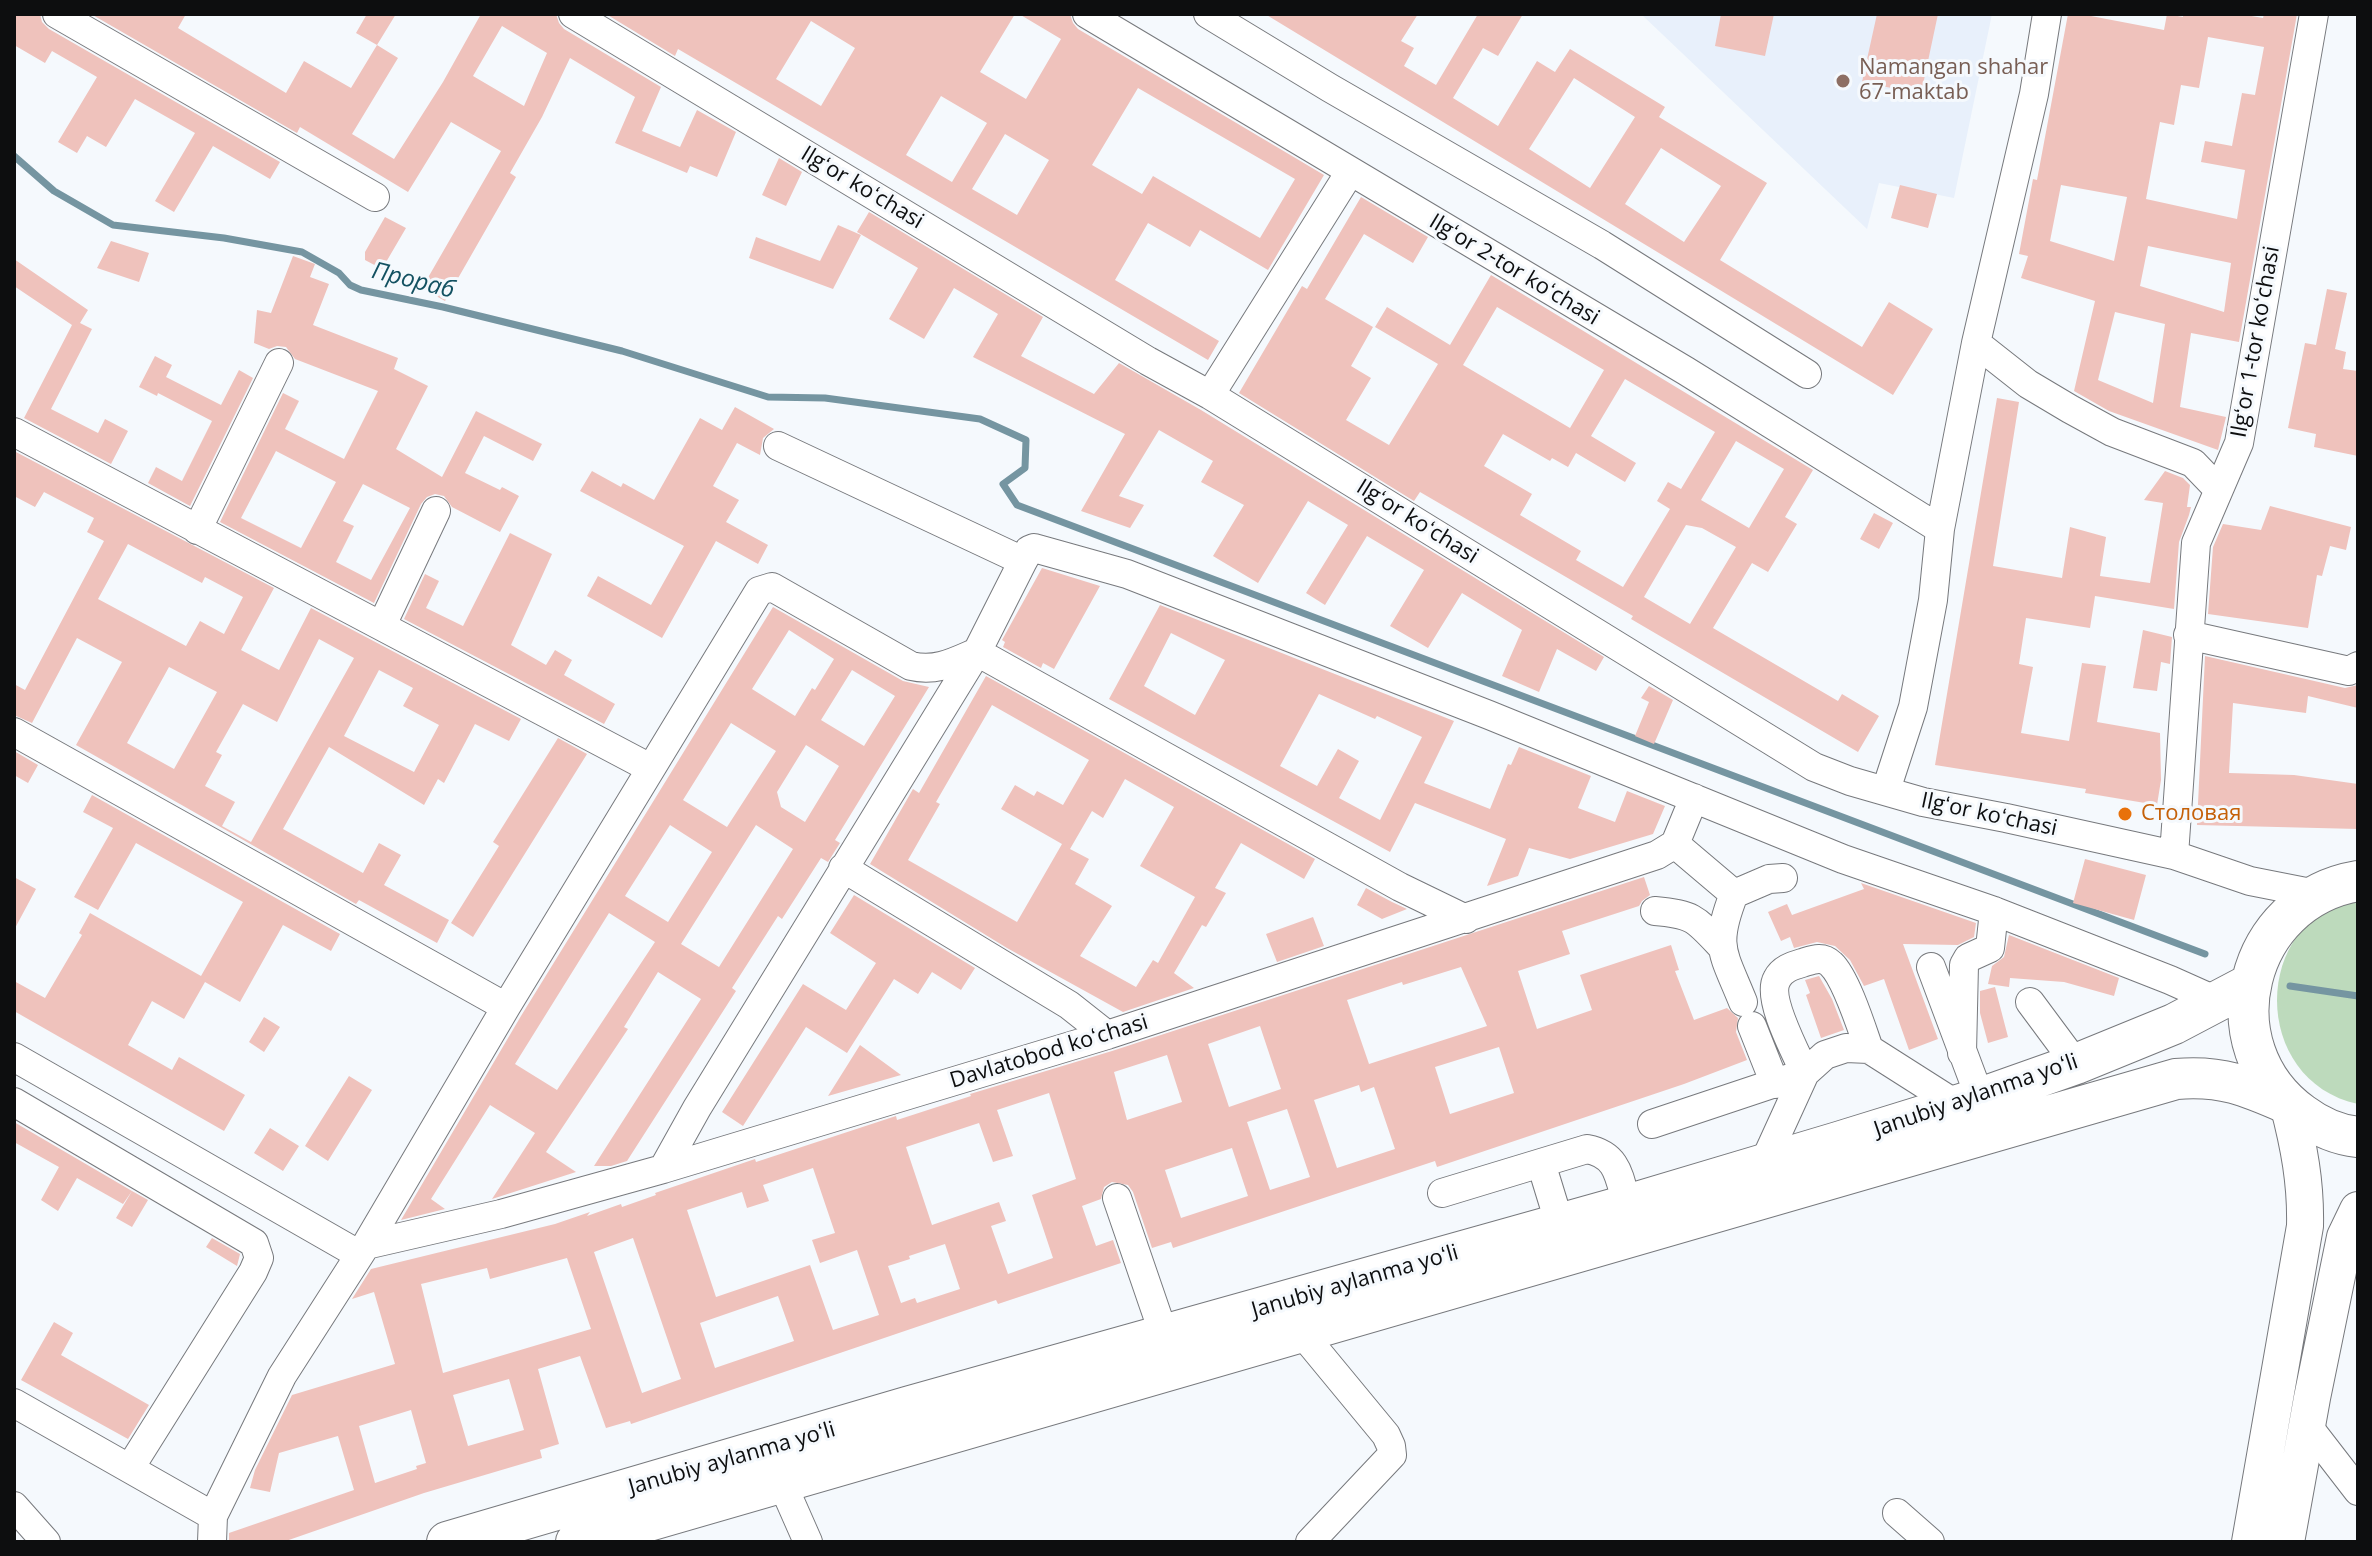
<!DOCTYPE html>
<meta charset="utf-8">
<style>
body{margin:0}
#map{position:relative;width:2372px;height:1556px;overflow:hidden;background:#f5f9fd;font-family:"Open Sans",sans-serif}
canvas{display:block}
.frame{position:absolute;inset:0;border:16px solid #0d0e0f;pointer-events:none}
</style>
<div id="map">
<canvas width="2372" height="1556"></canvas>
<div class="frame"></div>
</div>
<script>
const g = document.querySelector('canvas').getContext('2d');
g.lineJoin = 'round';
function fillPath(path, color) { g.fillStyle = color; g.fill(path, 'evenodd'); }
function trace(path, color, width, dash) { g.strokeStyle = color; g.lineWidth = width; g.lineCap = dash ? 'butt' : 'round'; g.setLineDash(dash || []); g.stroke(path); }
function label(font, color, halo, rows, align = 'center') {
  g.font = font + ' "Open Sans",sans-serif'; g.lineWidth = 6; g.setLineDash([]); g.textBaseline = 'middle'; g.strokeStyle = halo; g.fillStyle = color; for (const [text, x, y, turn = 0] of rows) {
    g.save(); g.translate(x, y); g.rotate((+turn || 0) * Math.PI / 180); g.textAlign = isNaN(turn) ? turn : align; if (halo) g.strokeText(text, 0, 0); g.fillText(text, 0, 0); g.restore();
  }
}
const built = new Path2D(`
 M 1641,14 L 1992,14 L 1954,198 L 1879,183 L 1867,229 Z`);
const green = new Path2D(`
 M 2358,898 L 2358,1104 C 2250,1081 2250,919 2358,898 Z`);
const stream = new Path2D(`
 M 14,156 L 54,191 L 113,225 L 224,238 L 302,252 L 339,273 L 350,285 L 361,290 L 443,307 L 622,351 L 768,397 L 825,398 L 980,419 L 1026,440 L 1025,468 L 1003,484 L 1017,505 L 2205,954
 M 2290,986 L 2358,996`);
const building = new Path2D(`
 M 14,14 L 40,14 L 42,22 L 49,29 L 280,162 L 270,179 L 213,146 L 174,212 L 155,201 L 195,133 L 135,99 L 106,147 L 87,136 L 77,153 L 58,142 L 97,77 L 52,51 L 45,63 L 14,45 Z
 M 91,14 L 186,14 L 178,28 L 286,93 L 304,61 L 351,88 L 377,45 L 398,58 L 352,134 L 394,159 L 443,82 L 481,14 L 556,14 L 559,23 L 564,29 L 661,87 L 642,131 L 680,147 L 697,110 L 736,132 L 717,177 L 690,166 L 687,173 L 615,143 L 635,97 L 570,58 L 542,117 L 510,173 L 516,177 L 445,301 L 422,288 L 501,151 L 451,122 L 408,192 L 300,127 L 297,133 ZM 502,26 L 547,53 L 524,106 L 473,76 Z
 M 367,14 L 396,14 L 377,45 L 356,33 Z
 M 606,14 L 1015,14 L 980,72 L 1026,99 L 1061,39 L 1019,14 L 1070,14 L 1073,23 L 1078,29 L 1324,175 L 1268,270 L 1200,230 L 1190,247 L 1148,223 L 1115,280 L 1219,341 L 1208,360 L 678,49 L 675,56 ZM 811,21 L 855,48 L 821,106 L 776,79 ZM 1138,88 L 1295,179 L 1260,238 L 1153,176 L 1142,194 L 1092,165 ZM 941,96 L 987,123 L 952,182 L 906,155 ZM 1005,134 L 1049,160 L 1017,215 L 972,189 Z
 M 1265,14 L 1418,14 L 1401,41 L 1414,48 L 1404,66 L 1436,85 L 1478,14 L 1523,14 L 1498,56 L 1483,48 L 1453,98 L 1498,126 L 1537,61 L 1555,72 L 1570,49 L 1665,107 L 1659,117 L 1767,183 L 1720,260 L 1862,347 L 1889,302 L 1933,329 L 1893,395 ZM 1574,78 L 1635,117 L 1590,188 L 1529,149 ZM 1661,148 L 1721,186 L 1684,242 L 1625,204 Z
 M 1721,14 L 1774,14 L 1765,56 L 1715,46 Z
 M 1877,14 L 1938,14 L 1921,94 L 1862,82 Z
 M 2068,14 L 2091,14 L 2091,16 L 2164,30 L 2167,14 L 2183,17 L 2183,14 L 2240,14 L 2263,18 L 2264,14 L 2297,14 L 2239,342 L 2191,333 L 2180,407 L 2226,417 L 2218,450 L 2109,411 L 2074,391 L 2095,301 L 2021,278 L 2028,256 L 2019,254 L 2033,179 L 2037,180 ZM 2208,37 L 2264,47 L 2255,95 L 2242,93 L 2232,146 L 2205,141 L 2201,162 L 2245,170 L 2237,219 L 2146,199 L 2160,122 L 2174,125 L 2181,85 L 2199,88 ZM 2061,185 L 2127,197 L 2114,261 L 2050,241 ZM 2148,246 L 2231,263 L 2224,312 L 2140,286 ZM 2115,312 L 2165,324 L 2153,403 L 2098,380 Z
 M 779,158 L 802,172 L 786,206 L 762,195 Z
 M 1900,185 L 1937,194 L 1928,228 L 1891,218 Z
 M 1361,197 L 1428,237 L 1413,263 L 1364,234 L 1325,299 L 1373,327 L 1351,366 L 1371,378 L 1346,420 L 1389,445 L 1438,364 L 1375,327 L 1387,307 L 1450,345 L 1491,275 L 1813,470 L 1785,517 L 1797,524 L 1768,572 L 1752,563 L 1713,628 L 1838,701 L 1842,694 L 1879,716 L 1858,752 L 1631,619 L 1633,616 L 1420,492 L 1414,501 L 1239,393 L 1302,286 L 1307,289 ZM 1497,307 L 1604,370 L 1570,428 L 1463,365 ZM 1625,379 L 1715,432 L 1681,489 L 1668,482 L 1657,501 L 1670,509 L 1623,587 L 1576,560 L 1581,551 L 1520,515 L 1532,494 L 1484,466 L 1503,434 L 1550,461 L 1552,458 L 1568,467 L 1576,453 L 1625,482 L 1636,463 L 1591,436 ZM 1736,441 L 1784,469 L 1749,528 L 1701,500 ZM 1686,525 L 1702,528 L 1736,547 L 1690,624 L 1644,597 Z
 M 869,212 L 1043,317 L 1021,356 L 1094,394 L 1119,363 L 1201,410 L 1604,657 L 1596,671 L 1557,649 L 1539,692 L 1502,676 L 1522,630 L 1462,593 L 1428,648 L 1390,626 L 1424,570 L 1367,536 L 1325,605 L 1306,593 L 1348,525 L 1308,501 L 1258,583 L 1213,556 L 1244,505 L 1201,482 L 1213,461 L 1159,430 L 1119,496 L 1144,505 L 1130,528 L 1081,511 L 1125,434 L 973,357 L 998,314 L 954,288 L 924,339 L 889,319 L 918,268 L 857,232 Z
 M 385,217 L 406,228 L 382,269 L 365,260 L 365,252 Z
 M 838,225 L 861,235 L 833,289 L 749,258 L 756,237 L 820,261 Z
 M 111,241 L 149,253 L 139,282 L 97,268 Z
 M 293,256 L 315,264 L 310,277 L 329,284 L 313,325 L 398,358 L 394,369 L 428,386 L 396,449 L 442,477 L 476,411 L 542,444 L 533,461 L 484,436 L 465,473 L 500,490 L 502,487 L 519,496 L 500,532 L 452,507 L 444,496 L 435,494 L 427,497 L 421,504 L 374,603 L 220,522 L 283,393 L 299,401 L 285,429 L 344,459 L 378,391 L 295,359 L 286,347 L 277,346 L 269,349 L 254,343 L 257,310 L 271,313 ZM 276,451 L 336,482 L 301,548 L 241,518 ZM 363,484 L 410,508 L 371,580 L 336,562 L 354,526 L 343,521 Z
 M 14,259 L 88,310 L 80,323 L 92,329 L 51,409 L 98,433 L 105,419 L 128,431 L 111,464 L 24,418 L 72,325 L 14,286 Z
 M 2327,289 L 2347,293 L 2335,349 L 2346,352 L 2343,369 L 2358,371 L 2358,456 L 2314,447 L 2316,434 L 2288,428 L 2305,343 L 2316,345 Z
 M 155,356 L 172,365 L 166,377 L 221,405 L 239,370 L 253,378 L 190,506 L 148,483 L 156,467 L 182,481 L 212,421 L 158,393 L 157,396 L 139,387 Z
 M 1997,398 L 2019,402 L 1993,566 L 2062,578 L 2070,527 L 2106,537 L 2100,576 L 2150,583 L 2163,503 L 2144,500 L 2165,471 L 2183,478 L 2190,485 L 2187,507 L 2191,507 L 2189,515 L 2179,542 L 2174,609 L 2095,596 L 2090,628 L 2026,618 L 2019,664 L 2033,667 L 2021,733 L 2069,741 L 2082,663 L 2106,666 L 2097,722 L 2160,733 L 2161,780 L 2157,805 L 2085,793 L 2086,789 L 1935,765 Z
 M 735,407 L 774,429 L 763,438 L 760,455 L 737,443 L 713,486 L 739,500 L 726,522 L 768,545 L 758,564 L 716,541 L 662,638 L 587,596 L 598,576 L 651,605 L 684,546 L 580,491 L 592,471 L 621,487 L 623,483 L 654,500 L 700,418 L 722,430 Z
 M 14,451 L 274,588 L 241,650 L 279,670 L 311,608 L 521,719 L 509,741 L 475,724 L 444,783 L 438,779 L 424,805 L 329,747 L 283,829 L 363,873 L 379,843 L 401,855 L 384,885 L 449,920 L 437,943 L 359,900 L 356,904 L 76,745 L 122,662 L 77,638 L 32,723 L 14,715 L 14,684 L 25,690 L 104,541 L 87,532 L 94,518 L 44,492 L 35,507 L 14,496 ZM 128,544 L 202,583 L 205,577 L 243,597 L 224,634 L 200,621 L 186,646 L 98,599 ZM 319,639 L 354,658 L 251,842 L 222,826 L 235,802 L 205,786 L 222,755 L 216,752 L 243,704 L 277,722 ZM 169,667 L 217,692 L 174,769 L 127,743 ZM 379,670 L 413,688 L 403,706 L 439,725 L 414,772 L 344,736 Z
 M 2270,506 L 2351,527 L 2346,550 L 2330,546 L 2322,576 L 2317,575 L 2308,628 L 2208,614 L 2213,547 L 2223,524 L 2261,530 Z
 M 1874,513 L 1893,523 L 1879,549 L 1860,539 Z
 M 510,533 L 552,554 L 511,645 L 546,665 L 555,650 L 572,660 L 564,675 L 615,704 L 604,724 L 404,619 L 425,574 L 439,581 L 426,608 L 463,626 Z
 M 1042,568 L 1100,586 L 1054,669 L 1043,663 L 1041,668 L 1003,647 L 1005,642 L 1002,640 Z
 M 1160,605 L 1454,721 L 1424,783 L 1490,809 L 1508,764 L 1511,765 L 1519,747 L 1591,776 L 1578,808 L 1615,822 L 1627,791 L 1665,806 L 1653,834 L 1570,859 L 1529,848 L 1518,876 L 1487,886 L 1506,839 L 1415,803 L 1390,852 L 1109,699 ZM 1171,633 L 1225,660 L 1195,715 L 1144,686 ZM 1319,694 L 1375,719 L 1377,716 L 1422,737 L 1380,820 L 1339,798 L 1359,761 L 1338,749 L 1317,786 L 1280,766 Z
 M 773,607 L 903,681 L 929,687 L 835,840 L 840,843 L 828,862 L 821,858 L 782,919 L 778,916 L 732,988 L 736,991 L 627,1161 L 611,1166 L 594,1166 L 701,999 L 658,972 L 624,1027 L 628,1029 L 546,1152 L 576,1172 L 492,1199 L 535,1133 L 490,1105 L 431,1199 L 445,1209 L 401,1220 L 521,1016 ZM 789,630 L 834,659 L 815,690 L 812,688 L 795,716 L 752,689 ZM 852,670 L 895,696 L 864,746 L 821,720 ZM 731,723 L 776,751 L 727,827 L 683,800 ZM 806,745 L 839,766 L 805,822 L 781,807 L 777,792 ZM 670,825 L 712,852 L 668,922 L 625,896 ZM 756,825 L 793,849 L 719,967 L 681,944 ZM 609,913 L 655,942 L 557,1090 L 515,1064 Z
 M 2143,630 L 2172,637 L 2170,664 L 2161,662 L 2157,691 L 2133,688 Z
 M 2205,656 L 2345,688 L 2358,685 L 2358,708 L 2308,696 L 2306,713 L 2233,703 L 2229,773 L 2294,775 L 2358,784 L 2358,829 L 2197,825 Z
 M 986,676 L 1315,859 L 1304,879 L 1241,843 L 1215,888 L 1226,893 L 1206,927 L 1202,925 L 1174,973 L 1194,988 L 1123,1012 L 1007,948 L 870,864 L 913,789 L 919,793 ZM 992,705 L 1089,760 L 1063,805 L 1037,791 L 1034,796 L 1015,785 L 1001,809 L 1062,844 L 1017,922 L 908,860 L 940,804 L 936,802 ZM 1125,779 L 1174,807 L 1140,866 L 1195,897 L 1158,963 L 1153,960 L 1136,987 L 1080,956 L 1112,906 L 1075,884 L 1089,859 L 1070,849 L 1092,811 L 1103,818 Z
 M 1649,686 L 1673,700 L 1654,744 L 1635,736 L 1649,702 L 1641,698 Z
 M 558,738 L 587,754 L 473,937 L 451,923 L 499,846 L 493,842 Z
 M 14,751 L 38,765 L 28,783 L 14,775 Z
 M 92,795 L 340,934 L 331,951 L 283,925 L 240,1002 L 205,982 L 184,1019 L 152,1001 L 128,1045 L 172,1070 L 179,1057 L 245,1095 L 224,1131 L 14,1011 L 14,981 L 45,998 L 82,935 L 79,933 L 90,913 L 201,976 L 243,902 L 136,843 L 98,910 L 74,897 L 113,828 L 83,812 Z
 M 2085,859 L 2146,875 L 2134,920 L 2073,903 Z
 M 14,877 L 36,889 L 14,930 Z
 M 1644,877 L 1650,895 L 1642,901 L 1639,906 L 1562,931 L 1570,954 L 1518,971 L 1537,1029 L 1592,1010 L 1580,975 L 1671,945 L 1679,970 L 1675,971 L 1694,1020 L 1727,1008 L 1738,1018 L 1736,1032 L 1747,1060 L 1684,1084 L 1437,1167 L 1435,1161 L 1173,1248 L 1171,1242 L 1152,1248 L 1133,1192 L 1128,1185 L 1112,1182 L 1104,1187 L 1101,1199 L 1082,1206 L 1096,1246 L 1113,1240 L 1121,1263 L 998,1304 L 996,1300 L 631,1424 L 630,1421 L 606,1428 L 580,1356 L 538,1369 L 559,1444 L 540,1450 L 542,1458 L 424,1493 L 283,1542 L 229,1542 L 229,1533 L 354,1490 L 338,1436 L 279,1453 L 270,1492 L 250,1488 L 255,1470 L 292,1395 L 395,1364 L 374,1292 L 352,1299 L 371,1269 L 555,1224 L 590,1212 L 587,1216 L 621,1204 L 622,1207 L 656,1195 L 655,1193 L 755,1159 L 756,1162 L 896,1116 L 897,1120 L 971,1096 L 970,1094 L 1112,1051 ZM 1461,967 L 1487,1026 L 1369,1064 L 1347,1000 L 1402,982 L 1403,985 ZM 1260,1026 L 1281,1089 L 1229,1107 L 1208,1044 ZM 1499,1047 L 1514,1093 L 1450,1114 L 1435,1067 ZM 1167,1055 L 1182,1102 L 1127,1120 L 1114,1072 ZM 1359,1085 L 1361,1092 L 1374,1087 L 1395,1149 L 1337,1168 L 1314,1100 ZM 1049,1093 L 1076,1179 L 1032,1195 L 1053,1258 L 1008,1274 L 991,1226 L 1006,1221 L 999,1202 L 932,1225 L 906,1147 L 979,1123 L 993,1162 L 1013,1156 L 997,1110 ZM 1287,1109 L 1310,1177 L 1270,1190 L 1247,1122 ZM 1232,1148 L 1248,1196 L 1181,1218 L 1165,1170 ZM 813,1168 L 835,1233 L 812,1240 L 820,1263 L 857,1250 L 879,1315 L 833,1330 L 810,1265 L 716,1297 L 687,1210 L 742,1192 L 747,1208 L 769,1201 L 763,1185 ZM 633,1238 L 681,1379 L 642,1393 L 594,1252 ZM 945,1244 L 960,1289 L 917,1303 L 915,1298 L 901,1303 L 888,1266 L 910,1259 L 909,1256 ZM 567,1258 L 591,1329 L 443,1373 L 421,1284 L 487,1268 L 490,1279 ZM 778,1296 L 794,1341 L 715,1368 L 700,1323 ZM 509,1379 L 524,1430 L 468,1446 L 453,1395 ZM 411,1410 L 426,1463 L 416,1466 L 417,1469 L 375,1483 L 359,1426 Z
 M 1861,883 L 1976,923 L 1974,937 L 1958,945 L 1903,944 L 1938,1039 L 1909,1050 L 1884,979 L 1864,986 L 1850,960 L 1835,946 L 1817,942 L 1794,948 L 1790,937 L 1781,941 L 1768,912 L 1787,904 L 1792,915 L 1864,889 Z
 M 1366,888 L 1392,902 L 1407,909 L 1382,919 L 1357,905 Z
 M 854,895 L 975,968 L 961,990 L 932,972 L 918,994 L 894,979 L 847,1053 L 806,1027 L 743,1126 L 722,1112 L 803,984 L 846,1010 L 876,963 L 830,933 Z
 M 1313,917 L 1324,946 L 1277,962 L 1266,934 Z
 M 2009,935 L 2119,978 L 2114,996 L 2064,982 L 2010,978 L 2009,987 L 1988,984 L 1992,966 L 2004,957 Z
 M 1819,976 L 1832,999 L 1844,1030 L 1821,1038 L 1806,995 L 1810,993 L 1805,980 Z
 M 1995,987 L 2008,1037 L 1988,1043 L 1980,1013 L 1980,991 Z
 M 264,1017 L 280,1027 L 264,1052 L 249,1042 Z
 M 860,1045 L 901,1075 L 828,1096 Z
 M 349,1076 L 372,1090 L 328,1161 L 305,1146 Z
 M 14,1122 L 132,1191 L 123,1204 L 77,1178 L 58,1211 L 41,1200 L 59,1167 L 14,1142 Z
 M 270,1128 L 299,1146 L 283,1171 L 254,1153 Z
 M 132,1191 L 148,1200 L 132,1227 L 116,1218 Z
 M 212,1238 L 240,1254 L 237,1266 L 206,1247 Z
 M 54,1322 L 73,1333 L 61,1355 L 149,1405 L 128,1439 L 21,1380 Z`);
const minor = new Path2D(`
 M 57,14 L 375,197
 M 573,14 L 1148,361 L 1210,395 L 1814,767 L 1850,781 L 1923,802 L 2006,818 L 2174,855 L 2250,881 L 2316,894
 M 1087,14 L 1686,371 L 1940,529
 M 1208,14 L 1330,88 L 1602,245 L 1807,374
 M 1976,343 L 2028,384 L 2070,409 L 2112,432 L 2193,463 L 2218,489
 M 1210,395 L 1350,172
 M 14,432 L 650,768
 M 778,446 L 1023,561
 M 197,530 L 279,363
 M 382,625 L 436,511
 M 2188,635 L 2349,671 L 2358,666
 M 14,732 L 506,1007
 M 1886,790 L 1913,707 L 1933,600 L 1940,529 L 1976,343 L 2034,94 L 2047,14
 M 1675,844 L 1734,894
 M 2174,855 L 2196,543 L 2239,443 L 2314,14
 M 843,868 L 1069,1005 L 1107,1035
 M 1655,911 C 1693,914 1696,919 1721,946
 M 1931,967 L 1980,1098
 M 1743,1002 C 1723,952 1713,947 1734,894 L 1769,879 L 1783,878
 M 2030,1002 L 2076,1064
 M 1752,1026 L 1775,1084
 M 1962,1053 L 1964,965 L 1968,958 L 1990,948 L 1994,911
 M 14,1057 L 358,1254
 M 14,1102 L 254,1243 L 259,1258 L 253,1272 L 130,1468
 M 1652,1124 L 1805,1073 C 1796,1053 1766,998 1777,979 C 1782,969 1792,966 1802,963 C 1812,960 1822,955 1831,964 C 1846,978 1862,1029 1869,1049
 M 1541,1163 L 1560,1225
 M 1763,1165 L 1805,1073 L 1825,1055 L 1846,1048 L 1869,1049 L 1957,1105
 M 663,1169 L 697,1108 L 977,652 L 1023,561 L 1029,550 L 1034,548 L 1127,574 L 1489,715 L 1843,859 L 1994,911 L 2170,980 L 2217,1001
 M 1442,1193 L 1587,1149 C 1619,1155 1619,1178 1627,1205
 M 1117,1198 L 1164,1335
 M 366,1245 L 501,1214 L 663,1169 L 1107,1035 L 1657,855 L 1675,844 L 1694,798
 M 1301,1332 L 1386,1435 L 1391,1446 L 1392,1455 L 1310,1542
 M 14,1403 L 213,1516
 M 2307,1425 L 2358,1491
 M 782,1483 L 808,1542
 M 14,1506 L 46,1542
 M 1897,1513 L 1930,1542
 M 212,1542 L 213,1516 L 282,1376 L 366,1245 L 506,1007 L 759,591 L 772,587 L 911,666 C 936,672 954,662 977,652 L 1400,887 L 1466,919`);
const major = new Path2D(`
 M 2250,1542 L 2305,1226 C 2306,1183 2299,1146 2288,1104
 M 2286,1542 L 2312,1398 L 2345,1237 L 2358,1210`);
const highway = new Path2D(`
 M 2358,881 C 2245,900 2208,1046 2302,1114 C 2318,1126 2338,1135 2358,1137
 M 447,1542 L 907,1407 L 1627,1205 L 1838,1142 L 1980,1098 L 2076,1064 L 2174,1024 L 2250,984
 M 576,1542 L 2176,1079 C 2222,1075 2247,1086 2288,1104`);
const markers = [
 [1843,81,8,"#8d6e63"],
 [2125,814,8,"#e8710a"]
];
const educationNames = [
 ["Namangan shahar",1859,68],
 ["67-maktab",1859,93]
];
const streetNames = [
 ["Ilgʻor koʻchasi",862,188,31],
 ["Ilgʻor 2-tor koʻchasi",1514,270,31],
 ["Ilgʻor 1-tor koʻchasi",2256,342,-80],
 ["Ilgʻor koʻchasi",1417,522,32],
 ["Ilgʻor koʻchasi",1989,815,12],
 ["Davlatobod koʻchasi",1049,1052,-17],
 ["Janubiy aylanma yoʻli",1976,1096,-19],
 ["Janubiy aylanma yoʻli",1355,1282,-16],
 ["Janubiy aylanma yoʻli",732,1459,-16]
];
const foodNames = [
 ["Столовая",2141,814]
];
const waterNames = [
 ["Прораб",413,281,14]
];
fillPath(built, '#e8f0fb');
fillPath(green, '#bddabc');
trace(stream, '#7595a1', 7);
fillPath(building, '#efc2bc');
trace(minor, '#77797d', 30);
trace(major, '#77797d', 38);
trace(highway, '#77797d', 42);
trace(minor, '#fff', 28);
trace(major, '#fff', 36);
trace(highway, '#fff', 40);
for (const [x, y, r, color] of markers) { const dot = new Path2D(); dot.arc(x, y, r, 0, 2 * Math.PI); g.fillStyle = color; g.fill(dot); trace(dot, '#f5f9fd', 3); }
label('22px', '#785e54', '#f5f9fd', educationNames, 'left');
label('22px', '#0d0e0f', '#f5f9fd', streetNames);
label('22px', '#c56008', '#f5f9fd', foodNames, 'left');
label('italic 24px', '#135161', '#f5f9fd', waterNames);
</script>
